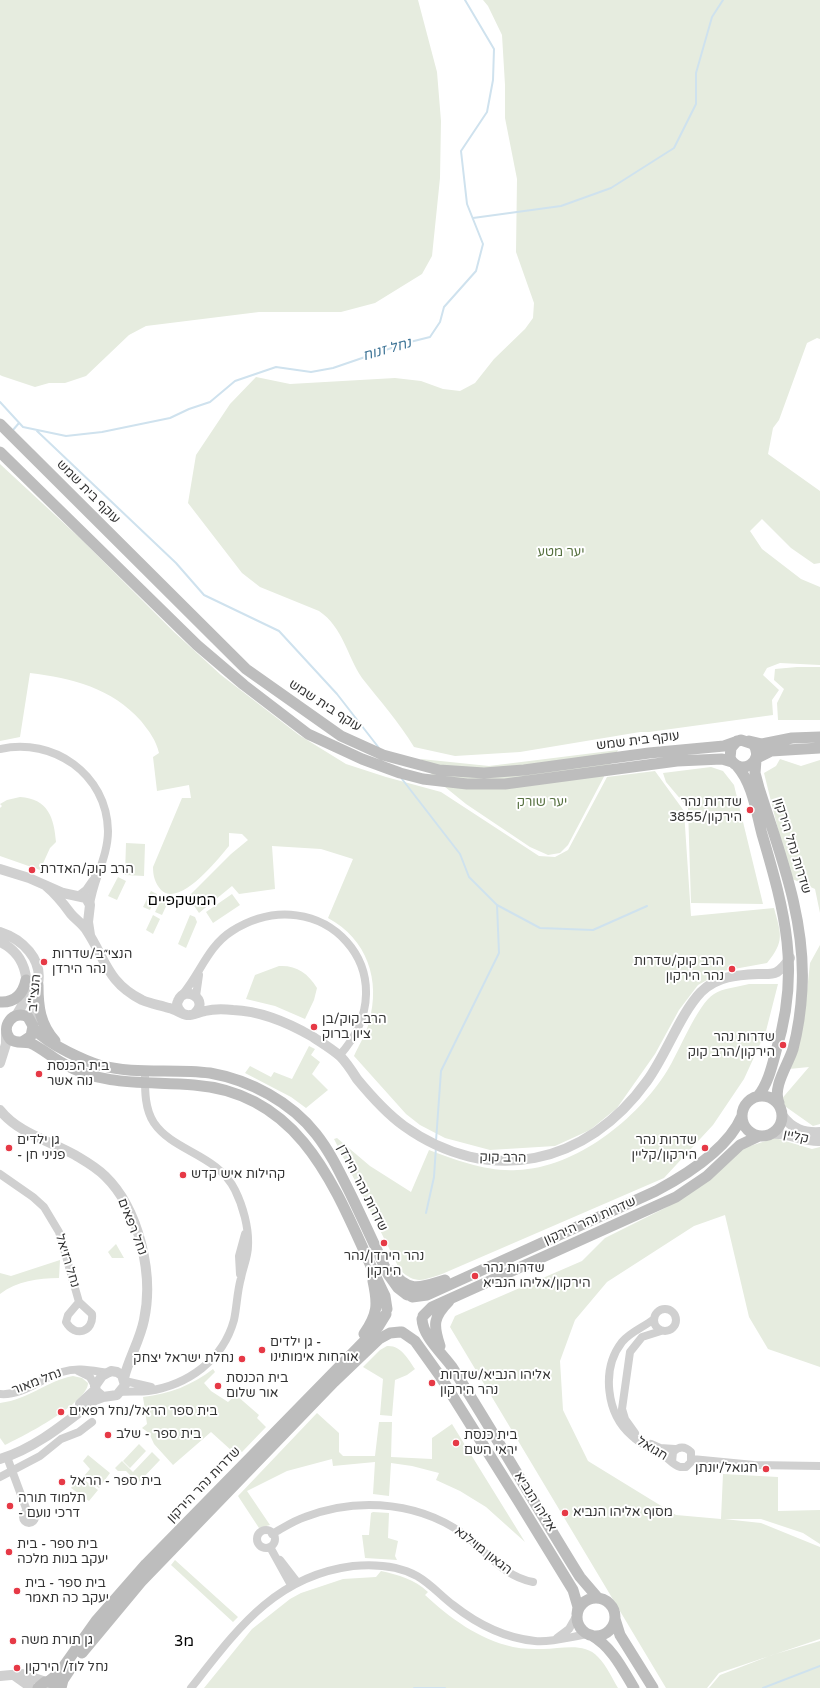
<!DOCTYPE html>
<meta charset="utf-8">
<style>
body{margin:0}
canvas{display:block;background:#fff}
</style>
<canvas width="820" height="1688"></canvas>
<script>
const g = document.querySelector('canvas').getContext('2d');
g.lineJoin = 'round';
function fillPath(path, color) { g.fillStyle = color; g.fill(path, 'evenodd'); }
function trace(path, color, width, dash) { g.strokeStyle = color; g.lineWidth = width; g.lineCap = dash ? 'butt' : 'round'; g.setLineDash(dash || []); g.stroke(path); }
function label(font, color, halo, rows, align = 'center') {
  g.font = font + ' "Varela Round",Heebo,sans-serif'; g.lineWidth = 4; g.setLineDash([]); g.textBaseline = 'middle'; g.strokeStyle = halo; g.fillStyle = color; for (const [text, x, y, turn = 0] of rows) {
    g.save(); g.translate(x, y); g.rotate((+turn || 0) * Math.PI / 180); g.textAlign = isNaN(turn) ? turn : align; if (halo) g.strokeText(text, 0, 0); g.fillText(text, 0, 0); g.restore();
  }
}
const green = new Path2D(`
 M 0,0 L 418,0 L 437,72 L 441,121 L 440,178 L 432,256 L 422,274 L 375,303 L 341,312 L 259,312 L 146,326 L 129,335 L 86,376 L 65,383 L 49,383 L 35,387 L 2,376 L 0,375 Z
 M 483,0 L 820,0 L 820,339 L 817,338 L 807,343 L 779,420 L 773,428 L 768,454 L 820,491 L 820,563 L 814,564 L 791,548 L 762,519 L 750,531 L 762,549 L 801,579 L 820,587 L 820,665 L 780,663 L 767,668 L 763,675 L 779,690 L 772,700 L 773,715 L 649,732 L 640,732 L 520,752 L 455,756 L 414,747 C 399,722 380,701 362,678 C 347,656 343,627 319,611 L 260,587 L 242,573 L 188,503 L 196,455 L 230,404 L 256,377 L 290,384 L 395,378 L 421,381 L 443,389 L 460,391 L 475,383 L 494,359 L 525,329 L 533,318 L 534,303 L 516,252 L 517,179 L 505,118 L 505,85 L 502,35 L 488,6 Z
 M 0,464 L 82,540 L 174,632 L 221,675 L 299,735 L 346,764 L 386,777 L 441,792 L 539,856 L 555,857 L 568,850 L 607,777 L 655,771 L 684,811 L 691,916 L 774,908 C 781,934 785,941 767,963 L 723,971 L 698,985 L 679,1010 L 655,1054 L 617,1108 L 590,1130 L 555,1146 L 490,1150 L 445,1138 L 420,1125 L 406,1114 L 354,1056 C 359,1045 366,1034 369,1022 C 381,980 367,939 328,918 L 353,859 L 321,849 L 272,846 L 275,889 L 239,894 L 232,886 L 199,913 L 188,897 L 231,854 L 248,840 L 242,834 L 229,833 L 229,846 C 218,859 180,908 161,890 C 155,883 153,876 153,867 L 182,798 L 191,798 L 189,785 L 157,791 L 153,757 L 159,753 C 156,740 149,731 141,721 C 112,688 72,678 30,673 L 20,737 L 0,741 Z
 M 797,667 L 820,667 L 820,720 L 778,720 L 777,703 L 784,689 L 774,680 L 775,669 Z
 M 618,750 L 568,845 L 560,853 L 548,855 L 530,847 L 466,804 L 434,778 L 421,759 L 489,766 Z
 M 780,759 L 801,766 L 820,760 L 820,913 L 815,889 L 790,878 L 764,773 L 776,766 Z
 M 711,767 L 723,771 L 734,785 L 763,904 L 691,903 L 688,808 L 666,782 L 663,773 Z
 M 20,797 C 48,799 54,817 56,842 L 50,848 L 40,870 L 0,856 L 0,808 L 2,806 L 0,804 L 7,800 Z
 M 126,843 L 145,844 L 144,876 L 125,875 Z
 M 118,877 L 126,881 L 117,900 L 108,896 Z
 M 151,891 L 157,894 L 150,910 L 143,907 Z
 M 232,894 L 240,905 L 213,923 L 206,912 Z
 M 162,898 L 169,900 L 162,915 L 155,912 Z
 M 153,915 L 160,919 L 153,934 L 146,930 Z
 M 190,915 L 195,917 L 197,922 L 186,948 L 178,944 Z
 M 820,945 L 820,1124 L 813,1126 L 779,1102 L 809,1067 L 789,1069 L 804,1019 L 810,963 Z
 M 279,966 C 296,965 308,973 317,988 L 314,1000 L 305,1019 L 275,1006 L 246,999 L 255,975 Z
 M 749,984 L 778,984 L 766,1031 L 744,1079 L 713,1125 L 664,1178 L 442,1274 C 423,1280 416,1285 400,1270 L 334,1139 L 337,1138 L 370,1166 L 411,1192 L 429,1150 C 455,1160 488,1172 517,1170 C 576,1168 637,1119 667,1071 C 678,1054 698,1003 714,994 C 723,988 738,987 749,984 Z
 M 309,1046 L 315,1049 L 311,1055 L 320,1062 L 312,1074 L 328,1090 L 306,1108 L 291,1097 L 245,1073 L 250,1066 L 271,1077 L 274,1072 L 292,1079 Z
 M 775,1138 L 812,1149 L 820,1147 L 820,1367 L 768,1349 L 749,1317 L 725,1215 L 694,1226 L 607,1282 L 575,1320 L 560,1361 L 563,1410 L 588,1461 L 676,1515 L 721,1519 L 723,1474 L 778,1477 L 778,1511 L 820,1510 L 820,1544 L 803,1533 L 761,1519 L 724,1519 L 761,1523 L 820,1547 L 820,1639 L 719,1673 L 707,1688 L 666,1688 L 450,1327 L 455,1316 L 582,1261 L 605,1238 L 667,1207 L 744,1148 Z
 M 116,1244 L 124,1258 L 112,1258 L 108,1252 Z
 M 60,1260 L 59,1278 C 38,1278 17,1281 0,1294 L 0,1273 L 11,1276 Z
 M 387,1346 C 401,1345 408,1359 415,1369 L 407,1375 L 395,1380 L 392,1416 L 380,1415 L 383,1379 L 363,1367 L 380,1350 Z
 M 213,1369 L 215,1372 L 204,1383 L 211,1391 L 228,1402 L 236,1395 L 259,1415 L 257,1418 L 266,1427 L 242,1452 L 236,1447 L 232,1451 L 211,1432 L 173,1465 L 154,1444 L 149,1433 L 142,1428 L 147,1424 L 143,1397 C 170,1394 192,1385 213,1369 Z
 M 73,1376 L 82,1378 L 88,1383 C 88,1403 22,1437 5,1445 L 0,1438 L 0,1403 C 30,1399 46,1381 73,1376 Z
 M 317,1413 L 339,1433 L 339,1452 L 343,1456 L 375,1456 L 379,1422 L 392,1422 L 391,1457 L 432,1459 L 432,1438 L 452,1424 L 525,1542 L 486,1507 L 460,1491 L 436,1480 L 439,1473 L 412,1466 L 391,1463 L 389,1496 L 373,1494 L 375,1462 L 333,1466 L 332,1459 L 287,1471 L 247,1491 L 270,1525 L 259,1528 L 238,1496 Z
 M 139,1444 L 146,1451 L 130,1468 L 123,1461 Z
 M 152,1452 L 160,1460 L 138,1483 L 126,1471 L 118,1471 L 115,1468 L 122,1461 L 133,1472 Z
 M 88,1455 L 110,1473 L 99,1488 L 84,1476 L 90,1469 L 83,1461 Z
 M 79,1476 L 98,1490 L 89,1501 L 71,1488 Z
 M 373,1512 L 389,1513 L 388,1538 L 398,1541 L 395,1556 L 397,1560 L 365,1558 L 362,1535 L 369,1535 L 371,1513 Z
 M 175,1560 L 238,1617 L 233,1622 L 171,1565 Z
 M 381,1571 C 399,1575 414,1579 428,1592 L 425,1595 C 450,1618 478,1639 513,1647 C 523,1649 533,1649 543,1649 C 562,1649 584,1642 598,1657 C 607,1666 612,1678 618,1688 L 204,1688 L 252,1629 L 290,1599 L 301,1593 L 343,1579 L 376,1577 Z
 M 820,1641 L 820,1688 L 709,1688 L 720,1675 L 772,1655 Z`);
const stream = new Path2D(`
 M 473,218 L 561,206 L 611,188 L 674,148 L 696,104 L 696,73 L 712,17 L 723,0
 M 0,402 L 23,427 L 66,436 L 102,432 L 170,418 L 189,409 L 210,402 L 235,381 L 276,367 L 311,372 L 333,368 L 406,343 L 430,337 L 440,322 L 444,307 L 476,271 L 483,244 L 467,204 L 461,151 L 487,112 L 493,80 L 494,49 L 465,0
 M 13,430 L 19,423
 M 37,431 L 176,563 L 204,595 L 279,631 L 337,694 L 379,748
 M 402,779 L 460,854 L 469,877 L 497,905 L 540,928 L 593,930 L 647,906
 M 436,1141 L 441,1071 L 499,953 L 497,905
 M 426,1213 L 434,1177 L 436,1147
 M 414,1688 L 445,1688
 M 763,1688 L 820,1666`);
const minor = new Path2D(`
 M 0,749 C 53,737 107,774 108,831 C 108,857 93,880 90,905
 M 78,896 L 86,890 L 95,877
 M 182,995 C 200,974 208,946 232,931 C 321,875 413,974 339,1056
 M 196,996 L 199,975
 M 0,1174 L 33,1197 L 44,1207 L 59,1232 L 79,1302 L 92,1314 C 94,1332 75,1338 66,1322 L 68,1315 L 79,1302
 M 240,1274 L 239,1256 L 245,1234
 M654 1320a11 11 0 1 1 22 0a11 11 0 1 1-22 0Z
 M 654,1319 C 644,1327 630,1332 622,1342 C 601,1369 606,1414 632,1436 C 641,1445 652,1449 663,1455 C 669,1459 673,1465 680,1467 L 686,1467 L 691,1462 L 691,1452 C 685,1446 679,1446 673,1452 L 672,1462
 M 78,1371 L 90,1377 L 95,1386
 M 125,1381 L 151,1387
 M 121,1392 C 130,1391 139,1392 148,1391 C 188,1385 223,1360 234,1320 C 237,1306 237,1292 241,1278 C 243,1267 248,1257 248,1246 C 249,1228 243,1206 235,1190 C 217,1154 174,1152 154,1123 C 144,1108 145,1088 145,1070
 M 0,1394 C 23,1396 41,1378 62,1372 C 78,1367 93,1371 109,1373
 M 635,1433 L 625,1419 L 622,1409 L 630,1352 L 642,1337 L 661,1331
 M 651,1444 L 660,1448 L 675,1449
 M 7,1457 L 27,1511
 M 692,1459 L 754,1465 L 820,1466
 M 0,1477 L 40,1456 L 61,1439 L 79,1432 L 92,1422
 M23 1517a6 6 0 1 1 12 0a6 6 0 1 1-12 0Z
 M257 1539a9 9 0 1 1 18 0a9 9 0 1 1-18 0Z
 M 272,1534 C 283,1528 293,1521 305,1517 C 360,1496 425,1502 471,1540 C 491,1557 506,1577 533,1582
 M 270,1547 L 291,1585
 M 280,1560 L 297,1582
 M 557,1638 L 569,1629 L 577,1615
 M 191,1688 C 236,1631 274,1576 353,1566 C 375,1564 397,1565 417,1576 C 431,1584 441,1596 453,1605 C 477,1624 504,1638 535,1641 C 551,1643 573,1636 589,1634`);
const tertiary = new Path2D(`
 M 0,869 L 29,878 L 63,893 L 86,898 L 90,905 L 88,922 L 90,935
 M 46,886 C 57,895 63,903 71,914 C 76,920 83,924 87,931 C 106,960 107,982 142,1000 C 151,1004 160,1005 169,1008 C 175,1009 181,1014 187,1015 C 192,1016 199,1012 205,1011 C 213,1009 224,1009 233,1010 C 261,1011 289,1023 313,1037 C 322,1043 332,1049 340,1056 C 347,1063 352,1071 357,1079 C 371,1096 386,1113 404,1126 C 489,1187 587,1165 647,1081 C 666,1055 680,1014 701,992 C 717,976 737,975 758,974 C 764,974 771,975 777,972 C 783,968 786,964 790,958
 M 0,932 C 22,939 43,959 38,984 C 35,998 31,1009 33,1024
 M 0,942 C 28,955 34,989 17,1014
 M 181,1012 C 178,1009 176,1005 178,1001 C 184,984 211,1000 194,1014
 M 0,1063 L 6,1044 L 6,1033
 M 0,1110 C 18,1133 50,1141 75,1155 C 85,1161 96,1167 105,1176 C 139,1209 154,1274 144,1320 C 140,1340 129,1358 124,1378
 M 782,1115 C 792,1129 804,1133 820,1132
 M 771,1134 C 788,1132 803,1142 820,1141
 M 111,1371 L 117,1372 L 122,1375 L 125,1385 L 117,1395 L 103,1397 L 96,1391 L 95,1386 L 102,1376 Z
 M 80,1404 L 95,1390
 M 0,1459 C 36,1448 65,1423 95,1400 L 103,1397
 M 0,1676 L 22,1674 L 46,1682
 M 15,1676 L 32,1688`);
const secondary = new Path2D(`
 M 0,424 L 246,669 L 341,736 L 383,755 L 439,770 L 484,773 L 524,770 L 649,753 L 724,746 L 741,740 L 753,744 C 766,761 740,778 730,758 L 731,748 L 737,741
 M 0,452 L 197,645 L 244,685 L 308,734 L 362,759 L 400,773 L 423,779 L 467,784 L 505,784 L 677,761 L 722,759 L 732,762
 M 749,741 L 762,744 L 792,738 L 820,737
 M 757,758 L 771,751 L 820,748
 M 756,760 L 755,773 L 759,788 C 780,854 806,919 802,989 C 801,1009 798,1030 793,1049 C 788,1065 772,1087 779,1103
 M 737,766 C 753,784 756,812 762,834 C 785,912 801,971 776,1051 C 772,1066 768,1084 758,1096
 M 38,985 C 38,1007 40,1024 55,1041
 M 0,1002 C 15,1003 23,994 26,980
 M 33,1028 C 44,1039 54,1045 68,1052 C 78,1057 88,1062 99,1065 C 135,1075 173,1068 210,1073 C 250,1080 291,1102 316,1134 C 331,1153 341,1175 352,1197 C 364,1222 376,1248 388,1274 L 398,1288 L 407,1295
 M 22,1042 L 31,1036 L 33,1026 L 28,1017 C 13,1009 0,1027 10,1039 C 16,1044 23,1041 30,1043 C 42,1048 52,1058 64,1064 C 104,1087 149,1081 194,1085 C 312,1094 341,1207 385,1296 L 387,1309
 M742 1116a20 20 0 1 1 40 0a20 20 0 1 1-40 0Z
 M 392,1271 C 408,1294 422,1287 445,1280
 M 412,1297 L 427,1295 L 656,1191 C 686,1175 728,1149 742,1116
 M 423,1316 L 432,1307 L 676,1197 L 707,1176 L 740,1145 L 759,1136
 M 422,1319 C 423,1337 442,1353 452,1367 C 496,1436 537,1508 580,1577 L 598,1598
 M 402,1332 L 415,1341 L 440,1376 L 519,1502 L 573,1590 L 578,1607 L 577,1614
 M 364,1334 C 378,1314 378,1304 373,1281
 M 440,1346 C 433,1325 433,1317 449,1301
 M577 1617a19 19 0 1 1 38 0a19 19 0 1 1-38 0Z
 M 615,1619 L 620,1635 L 653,1688
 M 591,1635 C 612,1647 622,1668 634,1688
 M 82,1653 L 141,1582 L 334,1382 L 379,1339 L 390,1333 L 400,1332
 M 49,1681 L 59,1673 L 96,1621 L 146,1564 L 378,1327 L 386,1314
 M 38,1688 L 45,1682 L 56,1683
 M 61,1688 L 63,1680 L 71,1668`);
const markers = [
 [750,810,4,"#e63946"],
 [32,870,4,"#e63946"],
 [44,962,4,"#e63946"],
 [732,969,4,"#e63946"],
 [314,1027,4,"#e63946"],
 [783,1045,4,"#e63946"],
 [39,1074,4,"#e63946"],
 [9,1148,4,"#e63946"],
 [705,1148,4,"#e63946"],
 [183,1175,4,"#e63946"],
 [384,1243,4,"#e63946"],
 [475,1276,4,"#e63946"],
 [262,1350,4,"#e63946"],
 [242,1359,4,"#e63946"],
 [432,1383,4,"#e63946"],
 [218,1386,4,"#e63946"],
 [61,1412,4,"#e63946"],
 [108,1435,4,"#e63946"],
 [456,1443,4,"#e63946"],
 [766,1469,4,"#e63946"],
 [62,1482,4,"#e63946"],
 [10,1506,4,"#e63946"],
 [565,1513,4,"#e63946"],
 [9,1552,4,"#e63946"],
 [17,1591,4,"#e63946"],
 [13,1641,4,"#e63946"],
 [17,1668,4,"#e63946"]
];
const streetNames = [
 ["עוקף בית שמש",88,492,45],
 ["עוקף בית שמש",325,706,33],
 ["עוקף בית שמש",638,741,-7],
 ["שדרות נחל הירקון",792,846,73],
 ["הנצי\"ב",35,993,-84],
 ["קליין",796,1137,12],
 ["הרב קוק",503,1158,1],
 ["שדרות נהר הירדן",362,1188,63],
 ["שדרות נהר הירקון",590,1221,-24],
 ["נחל רפאים",132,1227,69],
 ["נחל רזיאל",67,1261,73],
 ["נחל מאור",37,1382,-21],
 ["חגואל",652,1449,31],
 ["שדרות נהר הירקון",204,1485,-46],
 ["אליהו הנביא",535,1502,58],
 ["הגאון מוילנא",483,1551,38]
];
const parkNames = [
 ["יער מטע",561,553],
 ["יער שורק",542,803]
];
const poiNames = [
 ["שדרות נהר",742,803,"right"],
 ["הירקון/3855",742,818,"right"],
 ["הרב קוק/האדרת",40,870],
 ["הנצי״ב/שדרות",52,955],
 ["נהר הירדן",52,970],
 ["הרב קוק/שדרות",724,962,"right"],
 ["נהר הירקון",724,977,"right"],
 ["הרב קוק/בן",322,1020],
 ["ציון ברוק",322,1035],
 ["שדרות נהר",775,1038,"right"],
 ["הירקון/הרב קוק",775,1053,"right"],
 ["בית הכנסת",47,1067],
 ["נוה אשר",47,1082],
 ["גן ילדים",17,1141],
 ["- פניני חן",17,1156],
 ["שדרות נהר",697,1141,"right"],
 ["הירקון/קליין",697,1156,"right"],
 ["קהילות איש קדש",191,1175],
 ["נהר הירדן/נהר",384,1257,"center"],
 ["הירקון",384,1272,"center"],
 ["שדרות נהר",483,1269],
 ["הירקון/אליהו הנביא",483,1284],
 ["גן ילדים -",270,1343],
 ["אורחות אימותינו",270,1358],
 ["נחלת ישראל יצחק",234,1359,"right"],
 ["אליהו הנביא/שדרות",440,1376],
 ["נהר הירקון",440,1391],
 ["בית הכנסת",226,1379],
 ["אור שלום",226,1394],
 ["בית ספר הראל/נחל רפאים",69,1412],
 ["בית ספר - שלב",116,1435],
 ["בית כנסת",464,1436],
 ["יראי השם",464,1451],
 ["חגואל/יונתן",758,1469,"right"],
 ["בית ספר - הראל",70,1482],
 ["תלמוד תורה",18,1499],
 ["- דרכי נועם",18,1514],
 ["מסוף אליהו הנביא",573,1513],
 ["בית ספר - בית",17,1545],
 ["יעקב בנות מלכה",17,1560],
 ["בית ספר - בית",25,1584],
 ["יעקב כה תאמר",25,1599],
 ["גן תורת משה",21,1641],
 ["נחל לוז/ הירקון",25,1668]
];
const waterNames = [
 ["נחל זנוח",387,350,-16]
];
const quarterNames = [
 ["המשקפיים",182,901],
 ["מ3",184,1642]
];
fillPath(green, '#e6ecdf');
trace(stream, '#cfe2ee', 2);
trace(minor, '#d0d0d0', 8);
trace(tertiary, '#d0d0d0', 10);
trace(secondary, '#bdbdbd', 11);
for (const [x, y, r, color] of markers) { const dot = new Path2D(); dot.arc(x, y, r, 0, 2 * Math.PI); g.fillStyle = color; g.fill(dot); trace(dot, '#fff', 1.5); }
label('13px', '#333', '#fff', streetNames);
label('13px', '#56703f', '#fff', parkNames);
label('13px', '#333', '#fff', poiNames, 'left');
label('italic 14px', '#3f7597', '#fff', waterNames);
label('15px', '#000', '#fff', quarterNames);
</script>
